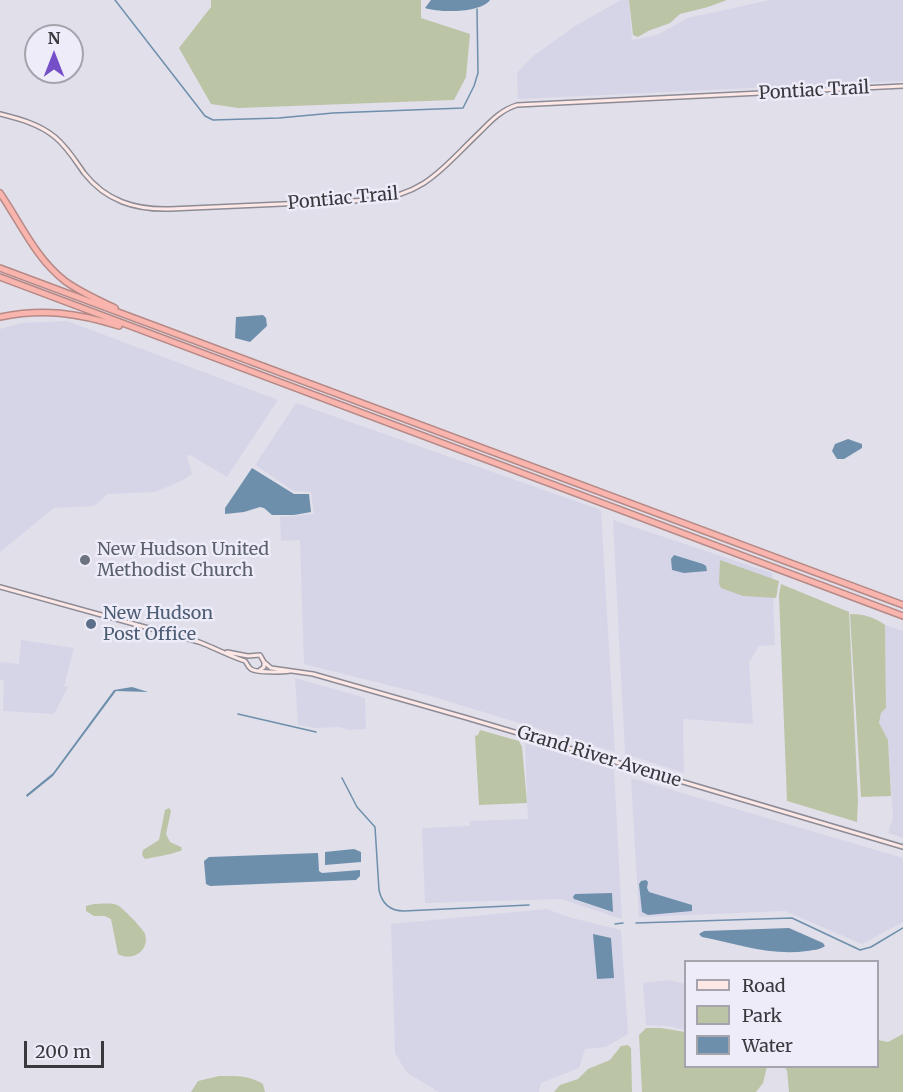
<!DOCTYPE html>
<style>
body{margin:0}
#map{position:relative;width:903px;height:1092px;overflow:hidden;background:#e0dfea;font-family:Merriweather,serif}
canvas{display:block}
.legend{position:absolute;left:684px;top:960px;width:195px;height:108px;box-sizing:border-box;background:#edecf8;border:2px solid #a5a4ad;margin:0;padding:8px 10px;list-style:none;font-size:18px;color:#39383d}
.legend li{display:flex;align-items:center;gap:12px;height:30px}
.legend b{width:30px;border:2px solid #a5a4ad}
.north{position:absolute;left:24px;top:24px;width:60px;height:60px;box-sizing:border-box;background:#edecf8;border:2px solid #a5a4ad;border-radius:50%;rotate:0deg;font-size:16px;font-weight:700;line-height:24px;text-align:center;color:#39383d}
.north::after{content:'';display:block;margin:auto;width:21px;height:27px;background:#754fc8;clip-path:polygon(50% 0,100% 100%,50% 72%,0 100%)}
.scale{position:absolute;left:24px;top:1041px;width:80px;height:27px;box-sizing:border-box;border:3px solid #39383d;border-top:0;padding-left:8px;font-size:18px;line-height:21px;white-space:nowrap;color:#39383d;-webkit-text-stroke:4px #edecf8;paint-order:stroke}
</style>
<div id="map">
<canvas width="903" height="1092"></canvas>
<ul class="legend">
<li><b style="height:8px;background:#fde8e6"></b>Road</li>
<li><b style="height:16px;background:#bcc4a6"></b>Park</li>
<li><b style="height:16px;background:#6e8fac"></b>Water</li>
</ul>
<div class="north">N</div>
<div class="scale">200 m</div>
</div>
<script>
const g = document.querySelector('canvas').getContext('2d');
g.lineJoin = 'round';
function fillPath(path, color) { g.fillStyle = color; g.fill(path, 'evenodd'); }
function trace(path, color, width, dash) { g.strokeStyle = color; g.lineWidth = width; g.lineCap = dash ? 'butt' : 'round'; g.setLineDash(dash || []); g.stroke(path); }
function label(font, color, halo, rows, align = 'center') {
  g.font = font + ' Merriweather,serif'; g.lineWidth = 5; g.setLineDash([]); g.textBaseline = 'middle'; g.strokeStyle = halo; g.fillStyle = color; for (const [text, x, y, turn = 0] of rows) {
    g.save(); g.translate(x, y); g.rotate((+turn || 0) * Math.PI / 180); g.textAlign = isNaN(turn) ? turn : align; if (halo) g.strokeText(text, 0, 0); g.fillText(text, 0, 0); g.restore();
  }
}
const built = new Path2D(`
 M 621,0 L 629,0 L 632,40 L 657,35 L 688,18 L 770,0 L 903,0 L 903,81 L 518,99 L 517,73 L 532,57 L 575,26 Z
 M 67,321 L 278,400 L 227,477 L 190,455 L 187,456 L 192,474 L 181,481 L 155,492 L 108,494 L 94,506 L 54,508 L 0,552 L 0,329 L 22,323 Z
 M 296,403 L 601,510 L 615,752 L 424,694 L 304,664 L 300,540 L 281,541 L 280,517 L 314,514 L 311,492 L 294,491 L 255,465 Z
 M 613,520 L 772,573 L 775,645 L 759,646 L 749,663 L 753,724 L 683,719 L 684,773 L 625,754 Z
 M 885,625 L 903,631 L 903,838 L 888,833 L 893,818 L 888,740 L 879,723 L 881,713 L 886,708 Z
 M 21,640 L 74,648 L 64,686 L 68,687 L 54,714 L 3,711 L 4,681 L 0,680 L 0,662 L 19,664 Z
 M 295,678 L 365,698 L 366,729 L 348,730 L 340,727 L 315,728 L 298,725 Z
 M 525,743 L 614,770 L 622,919 L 561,899 L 425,903 L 422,828 L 470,826 L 470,821 L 528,819 Z
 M 631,778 L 903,858 L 903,922 L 862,944 L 785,911 L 639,917 Z
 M 547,909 L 568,917 L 621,930 L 628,1034 L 606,1047 L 585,1049 L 579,1068 L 541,1083 L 539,1092 L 439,1092 L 406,1072 L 395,1053 L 391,924 Z
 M 669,980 L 685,984 L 685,1030 L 669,1026 L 646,1025 L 643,983 Z`);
const green = new Path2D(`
 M 211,0 L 421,0 L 421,18 L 470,34 L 466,77 L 454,100 L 238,108 L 211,104 L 179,48 L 211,7 Z
 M 727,0 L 708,7 L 680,14 L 670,23 L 648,31 L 638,37 L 633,35 L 629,0 Z
 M 720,560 L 779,581 L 776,598 L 743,596 L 721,588 L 719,584 Z
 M 781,584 L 849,612 L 858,800 L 857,822 L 787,801 L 779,595 Z
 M 850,614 C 862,614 875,617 885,625 L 886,708 L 881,713 L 879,723 L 888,740 L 891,796 L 861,797 Z
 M 480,730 L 519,741 L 522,747 L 527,803 L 479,805 L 475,736 L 478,735 Z
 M 169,808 L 171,811 L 166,834 L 170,842 L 181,847 L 182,850 C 178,853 151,858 145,859 L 142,855 L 143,850 L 159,840 L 165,810 Z
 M 94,904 C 101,904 113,902 119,906 C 125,911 142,927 145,934 C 150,951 132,962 118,954 L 111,919 L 105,916 L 94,916 L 86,911 L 86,906 Z
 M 646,1028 L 661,1028 L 685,1032 L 686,1066 L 767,1067 L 763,1083 L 756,1092 L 642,1092 L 639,1035 Z
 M 903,1034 L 903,1092 L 789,1092 L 787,1070 L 784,1067 L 878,1066 L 878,1040 L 888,1042 Z
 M 628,1045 L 631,1048 L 632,1092 L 554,1092 L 560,1085 L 578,1079 L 588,1069 L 610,1060 L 621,1046 Z
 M 219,1076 C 235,1076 249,1075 263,1084 L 265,1092 L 191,1092 L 198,1081 Z`);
const water = new Path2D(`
 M 431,0 L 490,0 C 481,13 440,13 425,8 Z
 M 263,315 L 266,318 L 267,326 L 250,342 L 235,338 L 236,317 Z
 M 848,439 L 862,444 L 862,448 L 844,459 L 837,459 L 832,451 L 835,444 Z
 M 252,468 L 294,494 L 309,494 L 311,512 L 294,515 L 272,515 L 264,508 L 260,507 L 244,512 L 225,514 L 225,508 Z
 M 674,555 L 703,564 L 706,566 L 707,571 L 684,573 L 672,570 L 671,559 Z
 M 132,687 L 148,692 L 116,691 L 53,776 L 27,797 L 26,795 L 53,773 L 114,690 Z
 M 354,849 L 361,852 L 361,862 L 325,865 L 325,852 Z
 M 318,853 L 319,871 L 322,873 L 360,870 L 360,876 L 356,880 L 210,886 L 206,884 L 204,861 L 209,857 Z
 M 646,880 L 648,882 L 647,888 L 649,892 L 692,905 L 692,911 L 648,915 L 642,912 L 639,884 L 641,881 Z
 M 612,893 L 613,912 L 574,899 L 573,897 L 575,894 Z
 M 789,928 L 823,943 L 825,946 C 820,950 813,950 807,951 C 771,956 737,944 702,937 L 699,934 L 704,931 Z
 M 593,934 L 611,938 L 614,978 L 597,979 Z`);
const stream = new Path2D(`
 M 115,0 L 205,116 L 213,120 L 279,118 L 333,113 L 463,108 L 474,86 L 478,73 L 477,9
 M 238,714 L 316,732
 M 342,778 L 357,807 L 375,827 L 379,890 C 382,904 391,911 404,911 L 529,905
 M 636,923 L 792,918 L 860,950 L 871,947 L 903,928
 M 615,924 L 623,923`);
const secondary = new Path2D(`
 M 0,114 C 20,119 39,124 55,137 C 67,147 75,160 84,173 C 106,201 135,210 170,209 L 372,200 C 427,194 443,167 480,132 C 491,121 501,110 517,105 L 903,86
 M 0,587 L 199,642 C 215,648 229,656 245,661 C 247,663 248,667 251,669 C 256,673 283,672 290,671
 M 227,652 L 248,656 L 260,655 L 264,662 L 264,667 L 260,670
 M 264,662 L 271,668 L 313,674 L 467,718 L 903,847`);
const motorway = new Path2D(`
 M 0,193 C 20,222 36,259 65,281 C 80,292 98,300 115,308
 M 0,268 L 903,605
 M 0,277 L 903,616
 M 0,317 C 44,308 77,313 119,326`);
const markers = [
 [85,560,6,"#6b7280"],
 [91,624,6,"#5c6f8a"]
];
const streetNames = [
 ["Pontiac Trail",814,91,-3],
 ["Pontiac Trail",343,199,-5],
 ["Grand River Avenue",599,757,17]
];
const worshipNames = [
 ["New Hudson United",97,550],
 ["Methodist Church",97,571]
];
const serviceNames = [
 ["New Hudson",103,614],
 ["Post Office",103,635]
];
fillPath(built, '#d6d5e8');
fillPath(green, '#bcc4a6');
fillPath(water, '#6e8fac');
trace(stream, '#6e8fac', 1.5);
trace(secondary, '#8d8c96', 6);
trace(motorway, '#b58986', 8);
trace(secondary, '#fde8e6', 3);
trace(motorway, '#f8b4ad', 5);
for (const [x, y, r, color] of markers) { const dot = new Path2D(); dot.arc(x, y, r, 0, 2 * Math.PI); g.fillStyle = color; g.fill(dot); trace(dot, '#edecf8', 2); }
label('18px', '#39383d', '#edecf8', streetNames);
label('18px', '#5b616d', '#edecf8', worshipNames, 'left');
label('18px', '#4e5e75', '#edecf8', serviceNames, 'left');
</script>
